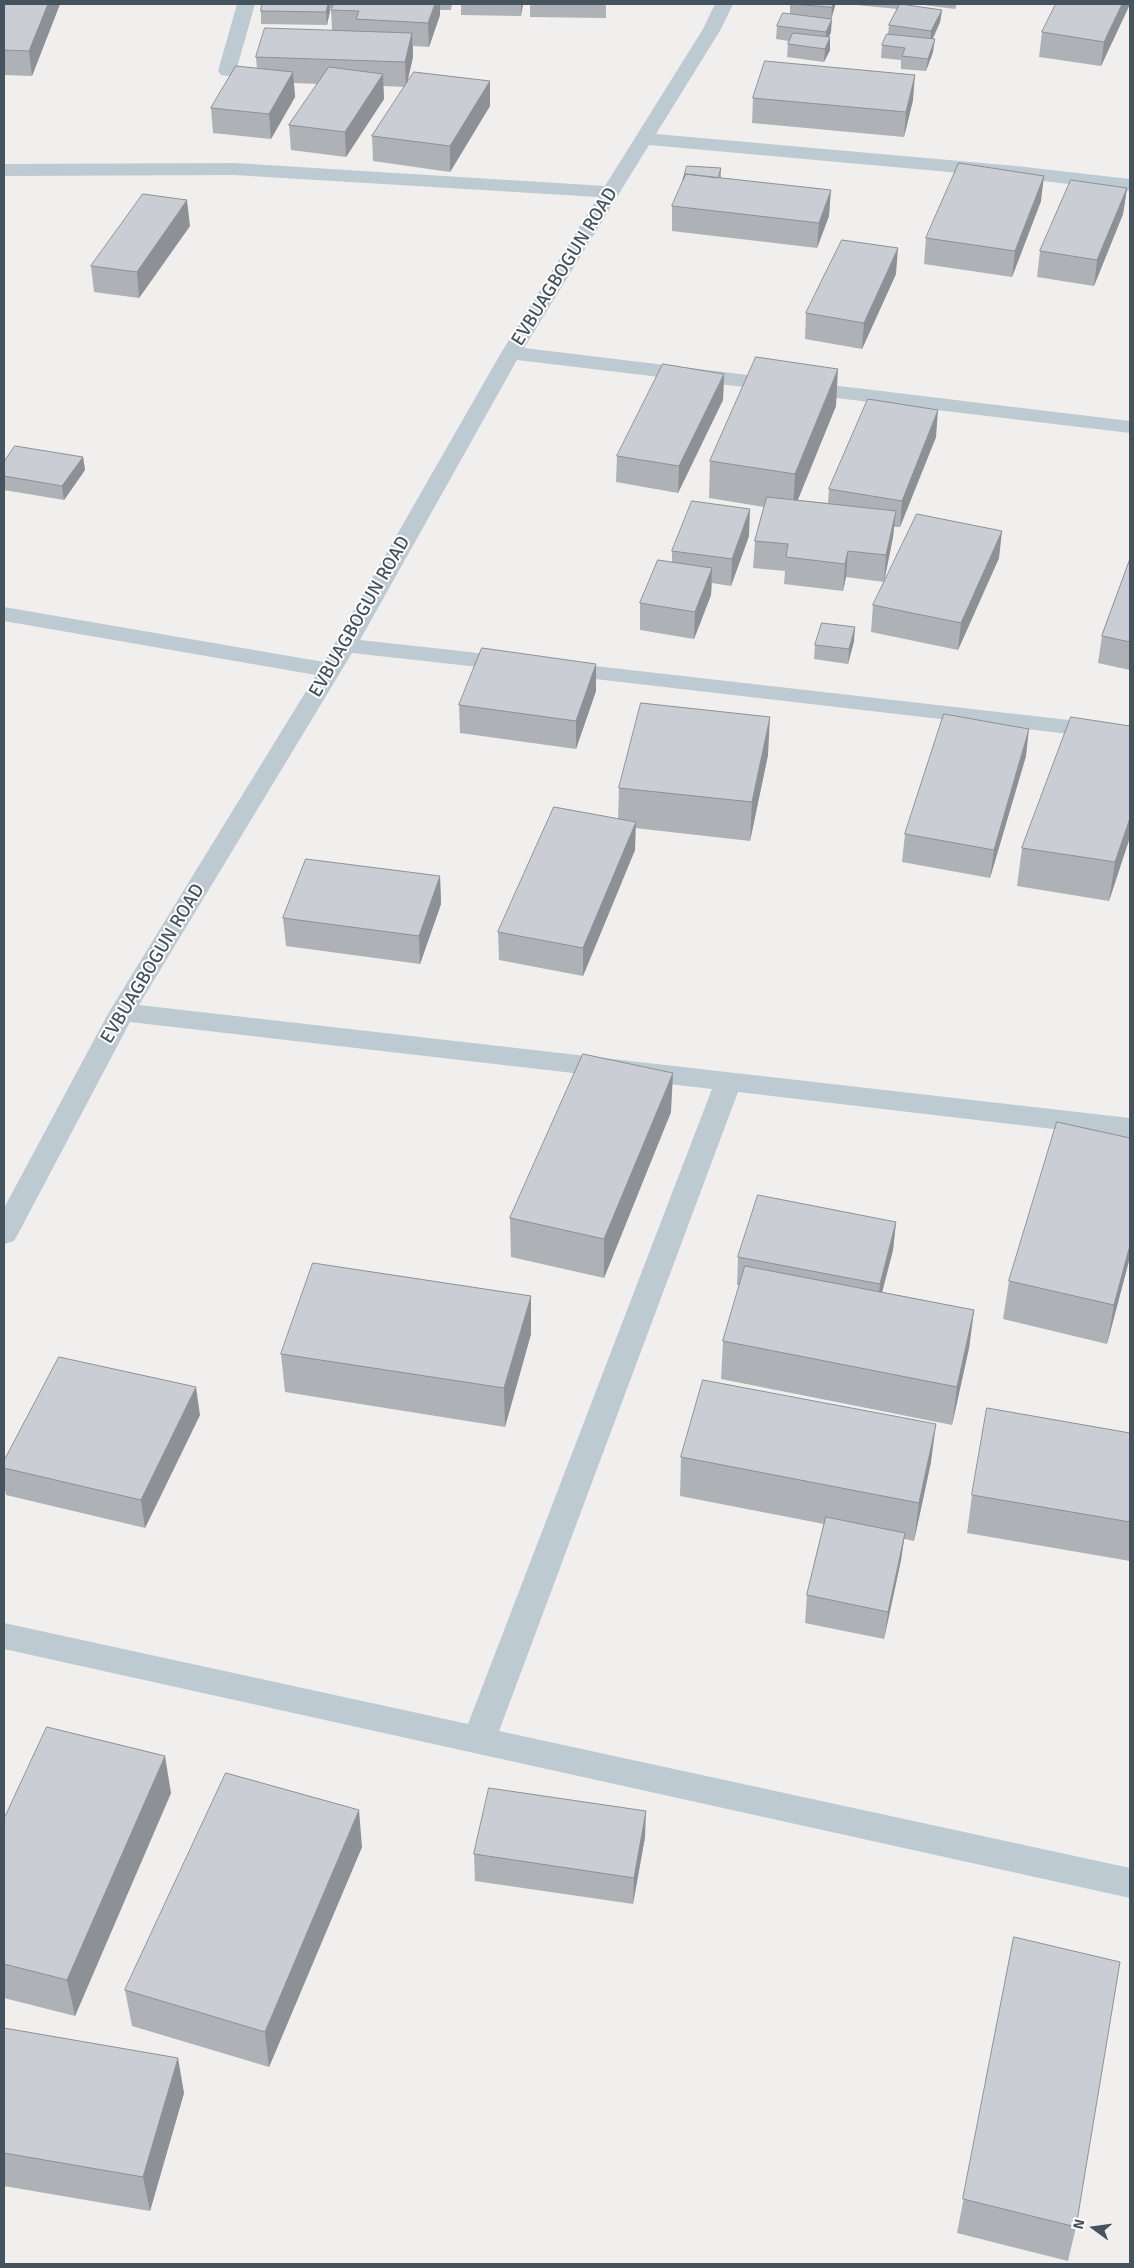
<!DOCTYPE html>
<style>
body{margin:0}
#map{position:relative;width:1134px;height:2268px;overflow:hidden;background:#f1eeee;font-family:Signika,sans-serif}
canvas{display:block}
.frame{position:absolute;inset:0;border:5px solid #44535e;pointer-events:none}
.north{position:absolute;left:1069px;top:2203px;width:50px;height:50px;-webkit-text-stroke:4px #fff;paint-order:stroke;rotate:284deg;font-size:14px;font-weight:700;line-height:20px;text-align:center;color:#44535e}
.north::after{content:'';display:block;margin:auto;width:18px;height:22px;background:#44535e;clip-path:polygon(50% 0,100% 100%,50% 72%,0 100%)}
</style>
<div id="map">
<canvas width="1134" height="2268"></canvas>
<div class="frame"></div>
<div class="north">N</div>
</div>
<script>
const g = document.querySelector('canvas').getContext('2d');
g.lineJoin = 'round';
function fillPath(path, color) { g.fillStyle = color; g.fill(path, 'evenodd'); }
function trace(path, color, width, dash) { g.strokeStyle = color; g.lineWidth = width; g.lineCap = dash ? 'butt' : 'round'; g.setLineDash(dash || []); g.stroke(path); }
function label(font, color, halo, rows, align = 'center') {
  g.font = font + ' Signika,sans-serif'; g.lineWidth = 4; g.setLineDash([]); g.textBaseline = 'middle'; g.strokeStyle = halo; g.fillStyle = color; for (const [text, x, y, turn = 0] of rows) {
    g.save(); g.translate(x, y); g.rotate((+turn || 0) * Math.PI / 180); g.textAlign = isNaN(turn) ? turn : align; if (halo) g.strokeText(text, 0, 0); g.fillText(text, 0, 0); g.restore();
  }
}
const street = new Path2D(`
 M 237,4 L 255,4 L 236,71 L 233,75 L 227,76 L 221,75 L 218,71 Z
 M 715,4 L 733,4 L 721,29 L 656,134 L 1016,166 L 1130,179 L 1130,191 L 1016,178 L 649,145 L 524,348 L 1130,421 L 1130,433 L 517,360 L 360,640 L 515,657 L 523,659 L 527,664 L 523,669 L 515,671 L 352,653 L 139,1005 L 1130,1118 L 1130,1138 L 738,1092 L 499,1731 L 1130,1868 L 1130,1898 L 4,1649 L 4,1623 L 468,1724 L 712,1089 L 130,1022 L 18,1234 L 14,1241 L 4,1244 L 4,1208 L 109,1012 L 316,675 L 4,621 L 4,607 L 324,662 L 501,353 L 598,197 L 234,175 L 4,176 L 4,164 L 234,163 L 605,186 L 703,29 Z
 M 560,662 L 1130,727 L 1130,741 L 552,674 L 548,669 L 552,664 Z`);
const wall = new Path2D(`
 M 4,4 L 60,4 L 32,76 L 4,75 Z
 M 74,4 L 144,4 L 143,5 Z
 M 262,4 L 452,4 L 451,10 L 440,10 L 440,15 L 429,47 L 413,46 L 413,57 L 407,84 L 490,81 L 490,106 L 450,172 L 373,161 L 372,136 L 405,87 L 383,86 L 384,99 L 346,157 L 291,150 L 289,125 L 318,84 L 294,83 L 295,97 L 271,139 L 213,133 L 211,108 L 257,69 L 256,57 L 332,30 L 331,10 L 332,8 L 330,8 L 330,11 L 327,25 L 261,24 L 261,11 Z
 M 461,4 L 523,4 L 521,16 L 461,15 Z
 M 530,4 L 606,4 L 606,18 L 530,17 Z
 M 790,4 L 835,6 L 831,19 L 831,32 L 829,37 L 830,50 L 824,62 L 787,57 L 788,44 L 789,41 L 776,39 L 777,26 L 790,14 Z
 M 846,4 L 899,4 L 942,10 L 940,22 L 933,39 L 933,52 L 926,71 L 901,69 L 901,60 L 881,58 L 882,45 L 888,34 L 889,25 L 897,9 Z
 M 916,4 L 957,4 L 955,9 Z
 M 1130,4 L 1101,66 L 1039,57 L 1042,32 Z
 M 753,98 L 913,100 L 904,137 L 752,123 Z
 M 721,168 L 721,178 L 829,216 L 817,248 L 672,231 L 672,206 Z
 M 1127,188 L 1123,214 L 1094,286 L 1037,277 L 1040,251 Z
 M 1041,201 L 1012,277 L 924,264 L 926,238 Z
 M 190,226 L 139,298 L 94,292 L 91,266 Z
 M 896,274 L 862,349 L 805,339 L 806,313 Z
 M 724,374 L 723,400 L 678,493 L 616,482 L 617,456 Z
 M 836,406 L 797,500 L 828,503 L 829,489 L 936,437 L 900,527 L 894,527 L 893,537 L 884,582 L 846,577 L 843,591 L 784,584 L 785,571 L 753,568 L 755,541 L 764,507 L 709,498 L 710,461 Z
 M 83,457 L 85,470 L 64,500 L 4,490 L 4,462 Z
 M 749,536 L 731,586 L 712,583 L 711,595 L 694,639 L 640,630 L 640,603 L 672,562 L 672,551 Z
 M 999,558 L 958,650 L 871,632 L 873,605 Z
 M 1130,559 L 1130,670 L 1098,663 L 1102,636 Z
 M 854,641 L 848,664 L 814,659 L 815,645 Z
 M 596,664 L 596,691 L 576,749 L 460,733 L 459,705 Z
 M 768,755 L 750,841 L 635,828 L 635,850 L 583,976 L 499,960 L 498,932 L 618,819 L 619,788 Z
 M 1026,756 L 990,878 L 902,862 L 905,834 Z
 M 1130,837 L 1109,901 L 1017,886 L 1022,848 Z
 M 440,876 L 441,904 L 420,964 L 286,946 L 283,918 Z
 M 671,1112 L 604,1278 L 511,1257 L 510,1218 Z
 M 1130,1138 L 1130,1257 L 1107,1344 L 1003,1319 L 1009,1281 Z
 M 896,1222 L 893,1250 L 882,1292 L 974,1310 L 969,1348 L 952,1425 L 721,1379 L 723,1341 L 740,1285 L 737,1285 L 738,1257 Z
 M 531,1296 L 531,1334 L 505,1427 L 285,1392 L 281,1354 Z
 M 200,1415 L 145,1528 L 6,1495 L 4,1484 L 4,1461 Z
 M 1130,1433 L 1130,1561 L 967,1533 L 972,1495 Z
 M 681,1457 L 931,1462 L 914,1541 L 904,1539 L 901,1560 L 884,1639 L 805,1623 L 807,1595 L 824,1524 L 680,1496 Z
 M 171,1793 L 75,2016 L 4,1998 L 4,1819 Z
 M 645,1837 L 633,1904 L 475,1881 L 474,1854 Z
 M 362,1847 L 269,2067 L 132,2026 L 125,1990 Z
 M 1014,1937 L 1076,2227 L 1068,2261 L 957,2233 Z
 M 4,2028 L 184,2093 L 150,2211 L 4,2186 Z`);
const shadedWall = new Path2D(`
 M 48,4 L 60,4 L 32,76 L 29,51 Z
 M 328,4 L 330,4 L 330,11 L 327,25 L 326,12 Z
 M 435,4 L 440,4 L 440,15 L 429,47 L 428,23 Z
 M 521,4 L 523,4 L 521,16 Z
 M 833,4 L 836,4 L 835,6 L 831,20 L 832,7 Z
 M 1122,4 L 1130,4 L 1101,66 L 1104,42 Z
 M 942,10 L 940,22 L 930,44 L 931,31 Z
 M 832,19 L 831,32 L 825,45 L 826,32 Z
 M 412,33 L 413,57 L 406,87 L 405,62 Z
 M 830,37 L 830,50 L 824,62 L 825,49 Z
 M 935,39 L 933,52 L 926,71 L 928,59 Z
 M 293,72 L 295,97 L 271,139 L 269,114 Z
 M 383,74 L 384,99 L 346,157 L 345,132 Z
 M 915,75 L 913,100 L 904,137 L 906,112 Z
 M 490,81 L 490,106 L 450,172 L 450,146 Z
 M 1044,176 L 1041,201 L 1012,277 L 1015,251 Z
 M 1127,188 L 1123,214 L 1094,286 L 1097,260 Z
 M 831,190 L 829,216 L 817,248 L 819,223 Z
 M 187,200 L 190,226 L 139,298 L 137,272 Z
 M 898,248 L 896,274 L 862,349 L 864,323 Z
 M 838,369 L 836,406 L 793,512 L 795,474 Z
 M 724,374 L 723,400 L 678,493 L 679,466 Z
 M 938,410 L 936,437 L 900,527 L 902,501 Z
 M 83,457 L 85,470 L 64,500 L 62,486 Z
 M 750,509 L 749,536 L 731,586 L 732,559 Z
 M 896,511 L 893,537 L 884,582 L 886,555 Z
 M 1002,531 L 999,558 L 958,650 L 961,623 Z
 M 848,551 L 846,577 L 843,591 L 845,564 Z
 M 712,568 L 711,595 L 694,639 L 695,612 Z
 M 855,627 L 854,641 L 848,664 L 849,649 Z
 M 596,664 L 596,691 L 576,749 L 576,721 Z
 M 770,717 L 768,755 L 750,841 L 752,802 Z
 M 1029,729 L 1026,756 L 990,878 L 994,850 Z
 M 1130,818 L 1130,837 L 1109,901 L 1115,862 Z
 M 636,822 L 635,850 L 583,976 L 583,948 Z
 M 440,876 L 441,904 L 420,964 L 419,936 Z
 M 673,1073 L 671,1112 L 604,1278 L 604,1239 Z
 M 896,1222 L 893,1250 L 877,1312 L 880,1284 Z
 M 1130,1245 L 1130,1257 L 1107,1344 L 1114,1305 Z
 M 531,1296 L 531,1334 L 505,1427 L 504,1388 Z
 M 974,1310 L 969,1348 L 952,1425 L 957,1387 Z
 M 196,1387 L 200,1415 L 145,1528 L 141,1500 Z
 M 936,1424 L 931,1462 L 914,1541 L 919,1503 Z
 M 905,1533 L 901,1560 L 884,1639 L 888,1612 Z
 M 165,1756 L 171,1793 L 75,2016 L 67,1980 Z
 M 359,1810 L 362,1847 L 269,2067 L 265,2032 Z
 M 646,1811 L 645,1837 L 633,1904 L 634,1878 Z
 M 178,2058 L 184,2093 L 150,2211 L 143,2177 Z`);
const building = new Path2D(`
 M 4,4 L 48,4 L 29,51 L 4,50 Z
 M 262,4 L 328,4 L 326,12 L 261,11 Z
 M 334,4 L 435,4 L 428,23 L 356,19 L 359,11 L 331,10 Z
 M 793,4 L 833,4 L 832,7 Z
 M 900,4 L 942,10 L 931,31 L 889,25 Z
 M 1056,4 L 1122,4 L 1104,42 L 1042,32 Z
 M 783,13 L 832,19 L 826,32 L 777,26 Z
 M 265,28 L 412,33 L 405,62 L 256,57 Z
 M 793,33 L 830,37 L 825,49 L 788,44 Z
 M 887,34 L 935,39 L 928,59 L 902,56 L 905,48 L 882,45 Z
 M 765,61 L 915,75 L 906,112 L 753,98 Z
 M 236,66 L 293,72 L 269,114 L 211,108 Z
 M 329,67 L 383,74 L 345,132 L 289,125 Z
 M 414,72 L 490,81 L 450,146 L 372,136 Z
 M 959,163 L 1044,176 L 1015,251 L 926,238 Z
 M 687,166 L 721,168 L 718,178 L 686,174 L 683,180 Z
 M 686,174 L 831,190 L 819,223 L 672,206 Z
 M 1071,180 L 1127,188 L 1097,260 L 1040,251 Z
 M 143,194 L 187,200 L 137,272 L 91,266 Z
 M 842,240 L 898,248 L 864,323 L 806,313 Z
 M 756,357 L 838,369 L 795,474 L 710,461 Z
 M 663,364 L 724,374 L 679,466 L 617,456 Z
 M 868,399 L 938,410 L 902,501 L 829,489 Z
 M 15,446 L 83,457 L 62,486 L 4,476 L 4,462 Z
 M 767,497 L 896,511 L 886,555 L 848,551 L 845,564 L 786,557 L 788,544 L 755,541 Z
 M 692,501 L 750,509 L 732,559 L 672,551 Z
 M 917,514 L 1002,531 L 961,623 L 873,605 Z
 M 1130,559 L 1130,642 L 1102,636 Z
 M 658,560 L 712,568 L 695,612 L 640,603 Z
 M 822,623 L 855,627 L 849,649 L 815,645 Z
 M 482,648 L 596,664 L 576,721 L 459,705 Z
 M 641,703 L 770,717 L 752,802 L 619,788 Z
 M 944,714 L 1029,729 L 994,850 L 905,834 Z
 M 1071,717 L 1130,726 L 1130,818 L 1115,862 L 1022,848 Z
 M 554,807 L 636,822 L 583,948 L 498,932 Z
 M 306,859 L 440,876 L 419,936 L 283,918 Z
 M 583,1054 L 673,1073 L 604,1239 L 510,1218 Z
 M 1057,1122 L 1130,1138 L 1130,1245 L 1114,1305 L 1009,1281 Z
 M 758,1195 L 896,1222 L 880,1284 L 738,1257 Z
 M 313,1263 L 531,1296 L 504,1388 L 281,1354 Z
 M 745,1266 L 974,1310 L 957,1387 L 723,1341 Z
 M 59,1357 L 196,1387 L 141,1500 L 4,1468 L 4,1461 Z
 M 703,1380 L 936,1424 L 919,1503 L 681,1457 Z
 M 987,1408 L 1130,1433 L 1130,1522 L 972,1495 Z
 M 826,1517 L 905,1533 L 888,1612 L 807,1595 Z
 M 47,1727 L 165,1756 L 67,1980 L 4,1964 L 4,1819 Z
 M 226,1773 L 359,1810 L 265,2032 L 125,1990 Z
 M 489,1788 L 646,1811 L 634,1878 L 474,1854 Z
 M 1014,1937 L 1120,1962 L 1076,2227 L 963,2199 Z
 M 4,2028 L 178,2058 L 143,2177 L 4,2153 Z`);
const streetNames = [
 ["EVBUAGBOGUN ROAD",565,267,-58],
 ["EVBUAGBOGUN ROAD",360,617,-60],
 ["EVBUAGBOGUN ROAD",153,964,-59]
];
fillPath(street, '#bdcad2');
fillPath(wall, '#aeb1b6');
fillPath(shadedWall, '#8d9094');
fillPath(building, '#caced4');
trace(building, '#8d9094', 1);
label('19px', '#44535e', '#fff', streetNames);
</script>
